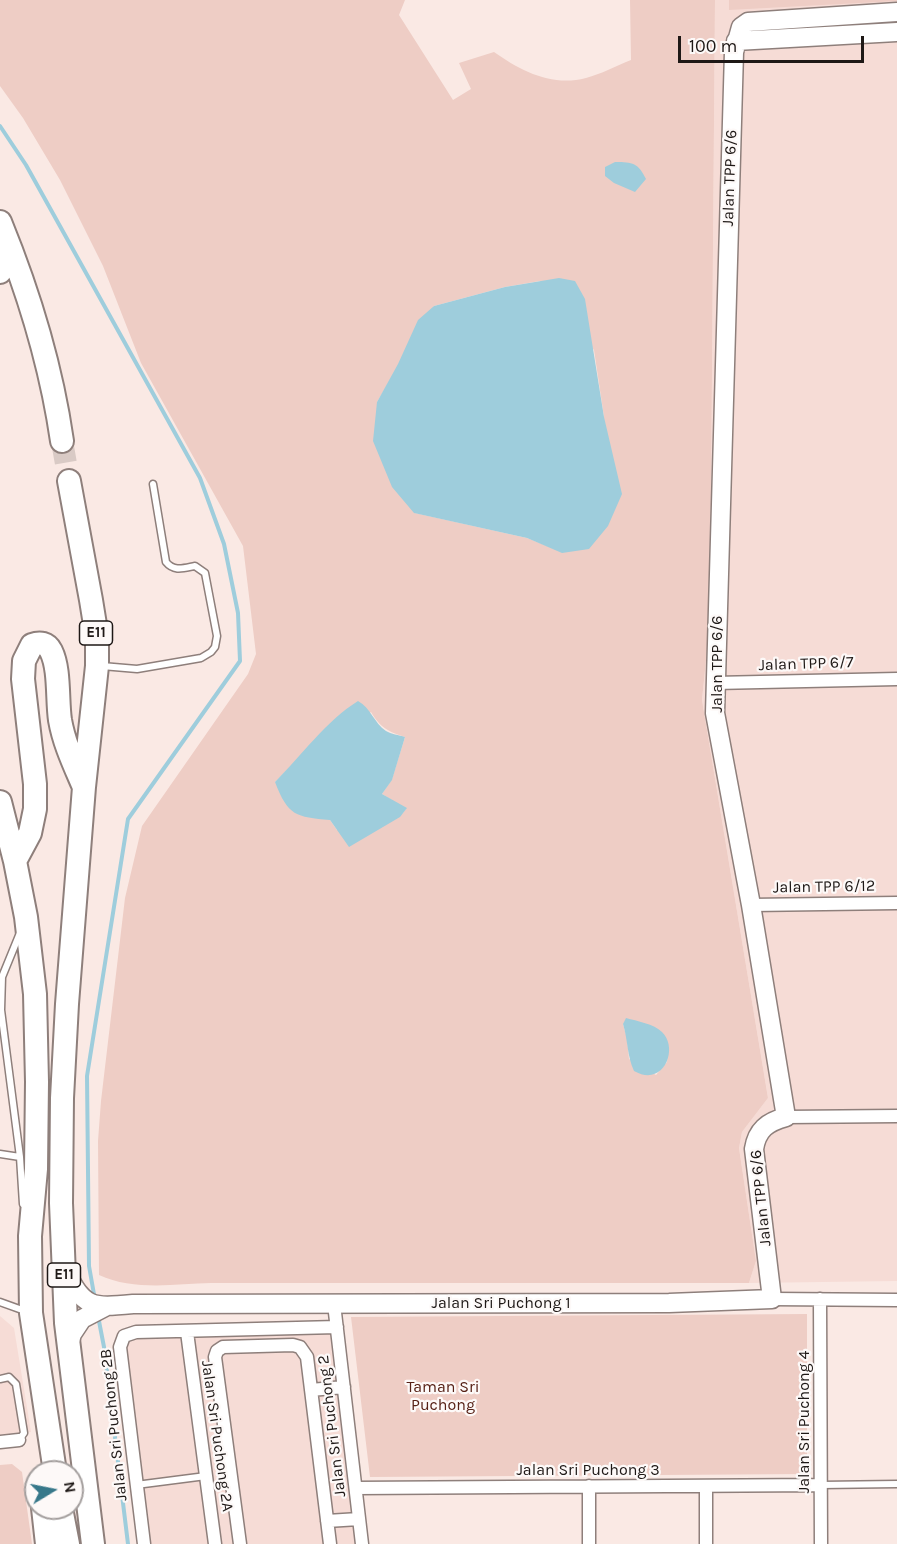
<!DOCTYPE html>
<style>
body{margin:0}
#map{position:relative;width:897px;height:1544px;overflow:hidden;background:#fae9e4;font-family:Karla,sans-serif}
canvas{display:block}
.north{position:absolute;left:24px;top:1460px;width:60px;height:60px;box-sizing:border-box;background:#fdf9f8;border:2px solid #a49f9e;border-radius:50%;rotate:80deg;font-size:16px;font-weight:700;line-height:24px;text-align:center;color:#1e1816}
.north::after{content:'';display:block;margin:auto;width:21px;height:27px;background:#37788a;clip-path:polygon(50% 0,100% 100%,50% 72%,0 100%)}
.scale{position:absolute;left:678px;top:36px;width:186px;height:27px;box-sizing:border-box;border:3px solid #1e1816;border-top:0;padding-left:8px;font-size:18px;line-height:21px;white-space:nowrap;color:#1e1816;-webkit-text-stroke:4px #fdf9f8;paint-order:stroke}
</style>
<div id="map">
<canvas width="897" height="1544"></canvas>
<div class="north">N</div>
<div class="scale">100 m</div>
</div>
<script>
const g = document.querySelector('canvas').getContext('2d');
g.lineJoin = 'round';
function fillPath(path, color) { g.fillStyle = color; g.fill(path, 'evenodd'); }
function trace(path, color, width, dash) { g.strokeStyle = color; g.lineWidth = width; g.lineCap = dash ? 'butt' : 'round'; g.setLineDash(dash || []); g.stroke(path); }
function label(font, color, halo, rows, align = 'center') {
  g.font = font + ' Karla,sans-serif'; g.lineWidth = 4.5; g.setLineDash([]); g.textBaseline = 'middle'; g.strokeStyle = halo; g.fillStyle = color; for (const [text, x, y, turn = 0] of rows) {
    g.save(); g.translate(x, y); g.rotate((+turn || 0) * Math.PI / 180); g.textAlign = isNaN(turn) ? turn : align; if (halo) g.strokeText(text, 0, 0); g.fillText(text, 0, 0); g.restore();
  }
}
const built = new Path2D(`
 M 715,0 L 897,0 L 897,1281 L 749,1283 L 756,1261 L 739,1148 L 742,1132 L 768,1098 L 702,700 L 710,621 Z
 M 0,1316 L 14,1328 L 31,1432 L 0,1436 Z
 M 332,1332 L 357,1544 L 149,1544 L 123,1346 L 130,1337 Z`);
const green = new Path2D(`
 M 0,0 L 405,0 L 399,15 L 453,100 L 471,89 L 459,63 L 494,52 C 521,71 552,87 586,78 C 601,74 616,66 631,60 L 630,0 L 715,0 L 710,621 L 702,700 L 768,1098 L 742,1132 L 739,1148 L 756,1261 L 749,1283 L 211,1283 C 175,1284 133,1291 99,1275 L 98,1141 L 101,1101 L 125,898 L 142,826 L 248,674 L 256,654 L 243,546 L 141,363 L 103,266 L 60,180 L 23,118 L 0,86 ZM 540,281 L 594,350 L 604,417 L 562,552 L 527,538 L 415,513 L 377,402 L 434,306 L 505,287 ZM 371,712 C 380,727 388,732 405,737 L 392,779 L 382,794 L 406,809 C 390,830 362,827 337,830 L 330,820 L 275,782 L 289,768 ZM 642,1023 C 665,1031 670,1037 667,1062 L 656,1075 L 629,1059 L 627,1038 L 623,1024 Z
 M 729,0 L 897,0 L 897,1 L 729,10 Z
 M 807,1314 L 807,1474 L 370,1477 L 351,1317 Z
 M 12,1464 L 22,1472 L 32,1544 L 0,1544 L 0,1465 Z`);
const water = new Path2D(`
 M 615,162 C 633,162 638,163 646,179 L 635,192 L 614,183 L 605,176 L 605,167 Z
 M 559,278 L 575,281 L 585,299 L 604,417 L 622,494 L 608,526 L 589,549 L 562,553 L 527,538 L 414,513 L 392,487 L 373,441 L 377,402 L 398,364 L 418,320 L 434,306 L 505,287 Z
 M 358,701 C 371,708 374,723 386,731 C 391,734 399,735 405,737 L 392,780 L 382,794 L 407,808 L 400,817 L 349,847 L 330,820 C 296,817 288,816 275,782 C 302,755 326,721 358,701 Z
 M 626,1018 C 637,1021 654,1024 662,1032 C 679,1048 664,1088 634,1071 C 627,1056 628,1040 623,1024 Z`);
const stream = new Path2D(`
 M 0,126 L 26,165 L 200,478 L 224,544 L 238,613 L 240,661 L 128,819 L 87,1076 L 89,1266 L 95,1300
 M 98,1316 L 104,1347 L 128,1544`);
const highwayTunnel = new Path2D(`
 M 62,441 L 69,481`);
const lane = new Path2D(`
 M 102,666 L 137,669 L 201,658 L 211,652 L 215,647 L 217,636 L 205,573 L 195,566 C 184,568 174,572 166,562 L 153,484
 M 20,933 L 2,977 L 1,1010 L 20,1157 L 23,1204
 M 0,1154 L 20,1157
 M 0,1302 L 25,1311
 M 0,1379 L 9,1377 L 16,1384 L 24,1433 L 19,1440
 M 136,1485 L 206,1476
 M 821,1485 L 897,1484`);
const street = new Path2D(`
 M 715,683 L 897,679
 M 751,905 L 897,903
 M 786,1117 L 897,1116
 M 772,1299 L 897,1300
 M 820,1299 L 821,1544
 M 334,1304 L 362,1544
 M 187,1332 L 215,1544
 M 311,1390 L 344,1387
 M 0,1442 L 19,1440
 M 356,1488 L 821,1485
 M 327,1521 L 359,1519
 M 144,1544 L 120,1347 L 124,1336 L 136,1332 L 337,1327
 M 240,1544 L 215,1357 L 217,1351 L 223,1347 L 293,1345 L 300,1347 L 307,1357 L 330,1544
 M 589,1544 L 589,1486
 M 706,1544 L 706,1486`);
const secondary = new Path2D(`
 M 736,41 L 897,32
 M 65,1270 C 84,1308 91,1308 133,1304 L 669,1303 L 772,1299 L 754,1149 C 757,1130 767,1122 786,1117 L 751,905 L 715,713 L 734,52 L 741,27 L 748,22 L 897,12
 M 69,1345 L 72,1334 L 82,1319 L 105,1307`);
const highway = new Path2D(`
 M 0,222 C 29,293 51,365 62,441
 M 0,272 L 7,240
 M 69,481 L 91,600 L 97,637 L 97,666 L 84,787 L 67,1004 L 62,1098 L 61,1203 L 66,1323 L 93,1544
 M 0,802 L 15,861 L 26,917 L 35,994 L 37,1082 L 36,1169 L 30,1236 L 31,1313 L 55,1472
 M 15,861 L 30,833 L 35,809 L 35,784 L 23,679 L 24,661 L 32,645 C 40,642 47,643 51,651 C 60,669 57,700 60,720 C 64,743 74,764 83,785
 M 43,1508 L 47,1544
 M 61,1508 L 68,1544`);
const shields = [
 [96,633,33],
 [64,1275,33]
];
const shieldNames = [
 ["E11",96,633],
 ["E11",64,1275]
];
const streetNames = [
 ["Jalan TPP 6/6",730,178,-88],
 ["Jalan TPP 6/6",717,664,-90],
 ["Jalan TPP 6/7",806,664,-2],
 ["Jalan TPP 6/12",824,887,-1],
 ["Jalan TPP 6/6",761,1198,-96],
 ["Jalan Sri Puchong 1",501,1303],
 ["Jalan Sri Puchong 4",804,1422,-90],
 ["Jalan Sri Puchong 2B",114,1425,-96],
 ["Jalan Sri Puchong 2",332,1426,-97],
 ["Jalan Sri Puchong 2A",217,1436,82],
 ["Jalan Sri Puchong 3",588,1470]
];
const parkNames = [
 ["Taman Sri",443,1387],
 ["Puchong",443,1405]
];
fillPath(built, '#f6dcd6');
fillPath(green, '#eecdc5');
fillPath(water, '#9ecddc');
trace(stream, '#9ecddc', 4);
trace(highwayTunnel, '#d9cac5', 22, [22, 11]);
trace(lane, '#8e7f7b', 9);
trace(street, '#8e7f7b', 15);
trace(secondary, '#8e7f7b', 21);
trace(highway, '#8e7f7b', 26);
trace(lane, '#fff', 6);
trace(street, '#fff', 12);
trace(secondary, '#fff', 18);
trace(highway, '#fff', 22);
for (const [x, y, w] of shields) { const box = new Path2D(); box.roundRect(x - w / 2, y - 12, w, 24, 4.5); g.fillStyle = '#fdf9f8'; g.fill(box); trace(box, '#1e1816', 1.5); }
label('bold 15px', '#1e1816', null, shieldNames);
label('16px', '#1e1816', '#fdf9f8', streetNames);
label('16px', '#572116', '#fdf9f8', parkNames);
</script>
